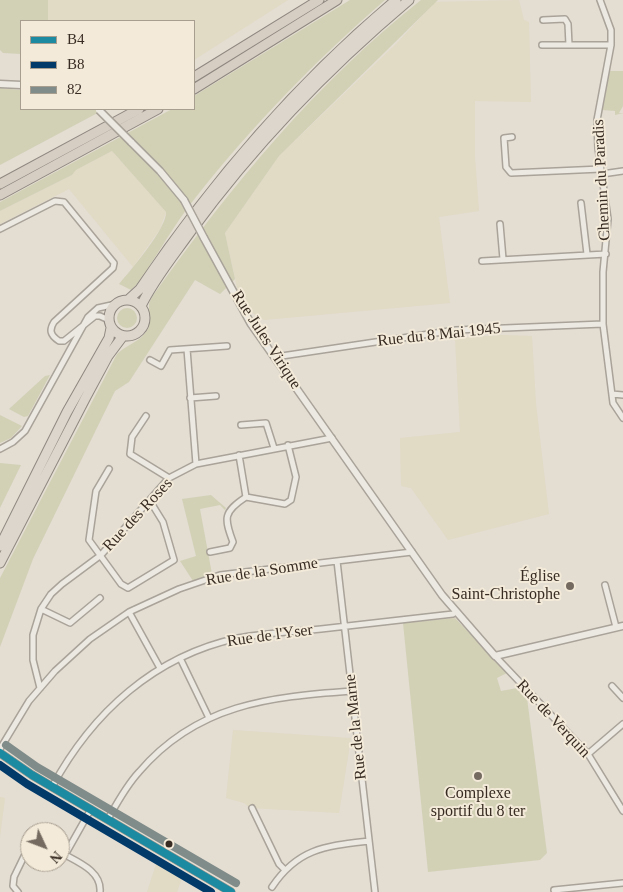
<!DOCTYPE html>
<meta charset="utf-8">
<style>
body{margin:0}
#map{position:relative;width:623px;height:892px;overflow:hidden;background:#e3ddd2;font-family:Georgia,serif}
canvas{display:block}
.legend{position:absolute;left:20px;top:20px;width:175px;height:90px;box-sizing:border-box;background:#f3ead9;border:1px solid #a89e90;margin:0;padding:6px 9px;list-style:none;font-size:15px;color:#382c22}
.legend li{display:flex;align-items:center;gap:10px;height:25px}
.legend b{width:25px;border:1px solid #a89e90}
.north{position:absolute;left:20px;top:822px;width:50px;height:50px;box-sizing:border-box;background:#f3ead9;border:1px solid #a89e90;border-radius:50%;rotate:133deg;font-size:14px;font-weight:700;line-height:20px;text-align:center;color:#382c22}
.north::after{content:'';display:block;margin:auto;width:18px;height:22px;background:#746a60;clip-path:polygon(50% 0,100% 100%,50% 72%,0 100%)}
</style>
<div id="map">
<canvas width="623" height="892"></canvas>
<ul class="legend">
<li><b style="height:6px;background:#1c8aa1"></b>B4</li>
<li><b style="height:6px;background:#023a6a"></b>B8</li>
<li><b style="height:6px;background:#808c89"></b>82</li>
</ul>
<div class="north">N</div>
</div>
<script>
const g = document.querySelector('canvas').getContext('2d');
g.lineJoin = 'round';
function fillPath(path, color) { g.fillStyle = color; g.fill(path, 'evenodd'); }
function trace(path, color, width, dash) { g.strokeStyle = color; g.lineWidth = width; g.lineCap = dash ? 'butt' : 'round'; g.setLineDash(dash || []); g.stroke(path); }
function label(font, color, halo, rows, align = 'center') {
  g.font = font + ' Georgia,serif'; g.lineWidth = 4; g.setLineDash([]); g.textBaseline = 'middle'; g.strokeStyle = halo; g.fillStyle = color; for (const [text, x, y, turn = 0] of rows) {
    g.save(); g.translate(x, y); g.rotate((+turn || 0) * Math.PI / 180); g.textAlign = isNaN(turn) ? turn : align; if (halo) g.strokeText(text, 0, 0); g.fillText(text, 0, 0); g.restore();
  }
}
const farmland = new Path2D(`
 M 48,0 L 288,0 L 194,60 L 194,21 L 48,21 Z
 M 519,0 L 524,20 L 529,22 L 531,102 L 475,101 L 475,157 L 479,211 L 439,217 L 450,303 L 264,320 L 241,306 L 225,233 L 279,156 L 397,43 L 435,2 Z
 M 112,151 L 166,212 L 160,229 L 133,267 L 69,189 L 0,224 L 0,211 L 72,175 L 76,170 Z
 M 502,335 L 532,336 L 536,404 L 549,514 L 448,540 L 411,488 L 401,486 L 400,438 L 460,432 L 455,338 Z
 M 233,730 L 351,738 L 339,813 L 250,808 L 244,803 L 226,798 Z
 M 0,797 L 5,798 L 0,837 Z
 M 157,861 L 183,875 L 177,892 L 147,892 Z`);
const green = new Path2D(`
 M 0,0 L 48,0 L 48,21 L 21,21 L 21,54 L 3,53 L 0,50 Z
 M 350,0 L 385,0 C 317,59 252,126 196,197 C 175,223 158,254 139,282 L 131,290 L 119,284 C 130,271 167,228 166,212 L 112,151 L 76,170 L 72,175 L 0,211 L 0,202 L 172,109 L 194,109 L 194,96 Z
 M 421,0 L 438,0 L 279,156 L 225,233 L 235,279 L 220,294 L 195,280 L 129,382 L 115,391 L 33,559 L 0,647 L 0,578 L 117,354 C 126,345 139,342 146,332 C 153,323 148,314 149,305 C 149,302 152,297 154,294 C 232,185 316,83 421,0 Z
 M 610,71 L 623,71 L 623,106 L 619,113 L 623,113 L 615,115 L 615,111 L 602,110 Z
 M 0,88 L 21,90 L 21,109 L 105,109 L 0,165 Z
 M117 318a10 10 0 1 1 20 0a10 10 0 1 1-20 0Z
 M 50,375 L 28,416 L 24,417 L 9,409 L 45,376 Z
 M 0,415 L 22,426 L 11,438 L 0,443 Z
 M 0,463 L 21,465 L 0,508 Z
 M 211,495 L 226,508 L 225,510 L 220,505 L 200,509 L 212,574 L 193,581 L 180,561 L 196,556 L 182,499 Z
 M 455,618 L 507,673 L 497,678 L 501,691 L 517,688 L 527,698 L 547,853 L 540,860 L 428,872 L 403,623 Z`);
const minor = new Path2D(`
 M 600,0 L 611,30 L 611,45 L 597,120 L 598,148 L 608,219 L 603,272 L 603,324 L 613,403 L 623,418
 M 543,20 L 565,19 L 568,24 L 569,45
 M 542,45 L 611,45
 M 512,137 L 504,138 L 506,167 L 511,173 L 601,169
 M 602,174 L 623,171
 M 581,203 L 587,254
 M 500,224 L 503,259
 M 0,229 L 55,201 L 64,202 L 114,263 L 113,268 L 54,322 C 49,330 50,335 59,341 L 64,341 L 95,316 L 100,316 L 109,320
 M 482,261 L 606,254
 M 187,349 L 196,464
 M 275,357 L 456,330 L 603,324
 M 150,360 L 161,366 L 170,350 L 227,346
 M 612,394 L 623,395
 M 190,398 L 216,396
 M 146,416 L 132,437 L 130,454 L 169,478
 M 241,425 L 266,423 L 274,448
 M 0,449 L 13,442 L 25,431 L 88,317 L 98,308 L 116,304
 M 109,469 L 96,491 L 89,540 L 121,584 L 128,588 L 174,560 L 163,522 L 150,501
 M 246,497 L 285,504 L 291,500 L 296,477 L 288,445
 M 210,552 L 230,548 L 233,542 C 224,518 223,512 246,497 L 239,455
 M 337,561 L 375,892
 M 605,585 L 616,627
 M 41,609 L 70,623 L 100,598
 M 129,612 L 160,668
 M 495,656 L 588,754 L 623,811
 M 180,658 L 209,718
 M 612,686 L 623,698
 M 40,688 L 33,660 L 33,635 L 41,609 L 51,594 L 62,584 L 101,555 L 169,478 L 196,464 L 332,438
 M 0,749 L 29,701 L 55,671 L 90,639 L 129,612 L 179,589 L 220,575 L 412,552
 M 588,754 L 623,724
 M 52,787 C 92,713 154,656 238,638 C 265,633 293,632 321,629 C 365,624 409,619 453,614 L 456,612
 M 252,808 L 279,864 L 285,870
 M 108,819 C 117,803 126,786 139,772 C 197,704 269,697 352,691
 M 30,833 L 30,840
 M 60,852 C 75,861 102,870 100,892
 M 65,855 L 91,809
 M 272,887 C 298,848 326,846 369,841
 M 554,890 L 623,883
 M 18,892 L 13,886 L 14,877 L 30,844`);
const tertiary = new Path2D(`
 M 0,84 L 21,85
 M 131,142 L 160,171 L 184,200
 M 204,238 L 251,324 L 442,595 L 495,656 L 623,626`);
const secondary = new Path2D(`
 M 0,753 L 32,775 L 231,892`);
const trunk = new Path2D(`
 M109 318a18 18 0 1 1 36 0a18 18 0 1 1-36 0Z
 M 128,300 L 140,289 C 213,181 296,84 396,0
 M 141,306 C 154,279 174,255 191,231 C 254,145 327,69 409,0
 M 0,546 L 67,412 L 109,338 L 111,328
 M 0,563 L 86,397 L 108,356 L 123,336`);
const motorway = new Path2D(`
 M 194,77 L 319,0
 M 194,89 L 337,0
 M 0,184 L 139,109
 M 0,195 L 158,109`);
const tertiaryBridge = new Path2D(`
 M 99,110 L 131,142
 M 184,200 L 204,238`);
const bus1 = new Path2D(`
 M 0,753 L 32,775 L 231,892`);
const bus2 = new Path2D(`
 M 0,765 L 27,784 L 211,892`);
const bus3 = new Path2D(`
 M 6,745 L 37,767 L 236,883`);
const markers = [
 [570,586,5,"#746a60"],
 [478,776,5,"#746a60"],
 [169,844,4.5,"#382c22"]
];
const streetNames = [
 ["Chemin du Paradis",602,180,-93],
 ["Rue du 8 Mai 1945",439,335,-6],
 ["Rue Jules Virique",266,340,57],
 ["Rue des Roses",138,515,-47],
 ["Rue de la Somme",262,572,-9],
 ["Rue de l'Yser",270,636,-8],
 ["Rue de Verquin",553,719,47],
 ["Rue de la Marne",356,727,-96]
];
const poiNames = [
 ["Église",560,577],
 ["Saint-Christophe",560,595],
 ["Complexe",478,794,"center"],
 ["sportif du 8 ter",478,812,"center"]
];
fillPath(farmland, '#e1dac4');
fillPath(green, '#d2d1b6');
trace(minor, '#a9a39a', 8);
trace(tertiary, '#a9a39a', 9);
trace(secondary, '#99928a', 9);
trace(trunk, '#8f8881', 11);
trace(motorway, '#8f8881', 11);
trace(minor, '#ece9e2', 5);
trace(tertiary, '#ece9e2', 6);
trace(secondary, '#ece9e2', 7);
trace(trunk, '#dcd6cc', 9);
trace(motorway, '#d6cec3', 9);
trace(tertiaryBridge, '#a9a39a', 9, []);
trace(tertiaryBridge, '#ece9e2', 6);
trace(bus1, '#1c8aa1', 8);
trace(bus2, '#023a6a', 8);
trace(bus3, '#808c89', 8);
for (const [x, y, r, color] of markers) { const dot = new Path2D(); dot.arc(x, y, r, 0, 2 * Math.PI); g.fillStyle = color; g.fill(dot); trace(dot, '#f3ead9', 2); }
label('16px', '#382c22', '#f3ead9', streetNames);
label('16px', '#382c22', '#f3ead9', poiNames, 'right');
</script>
